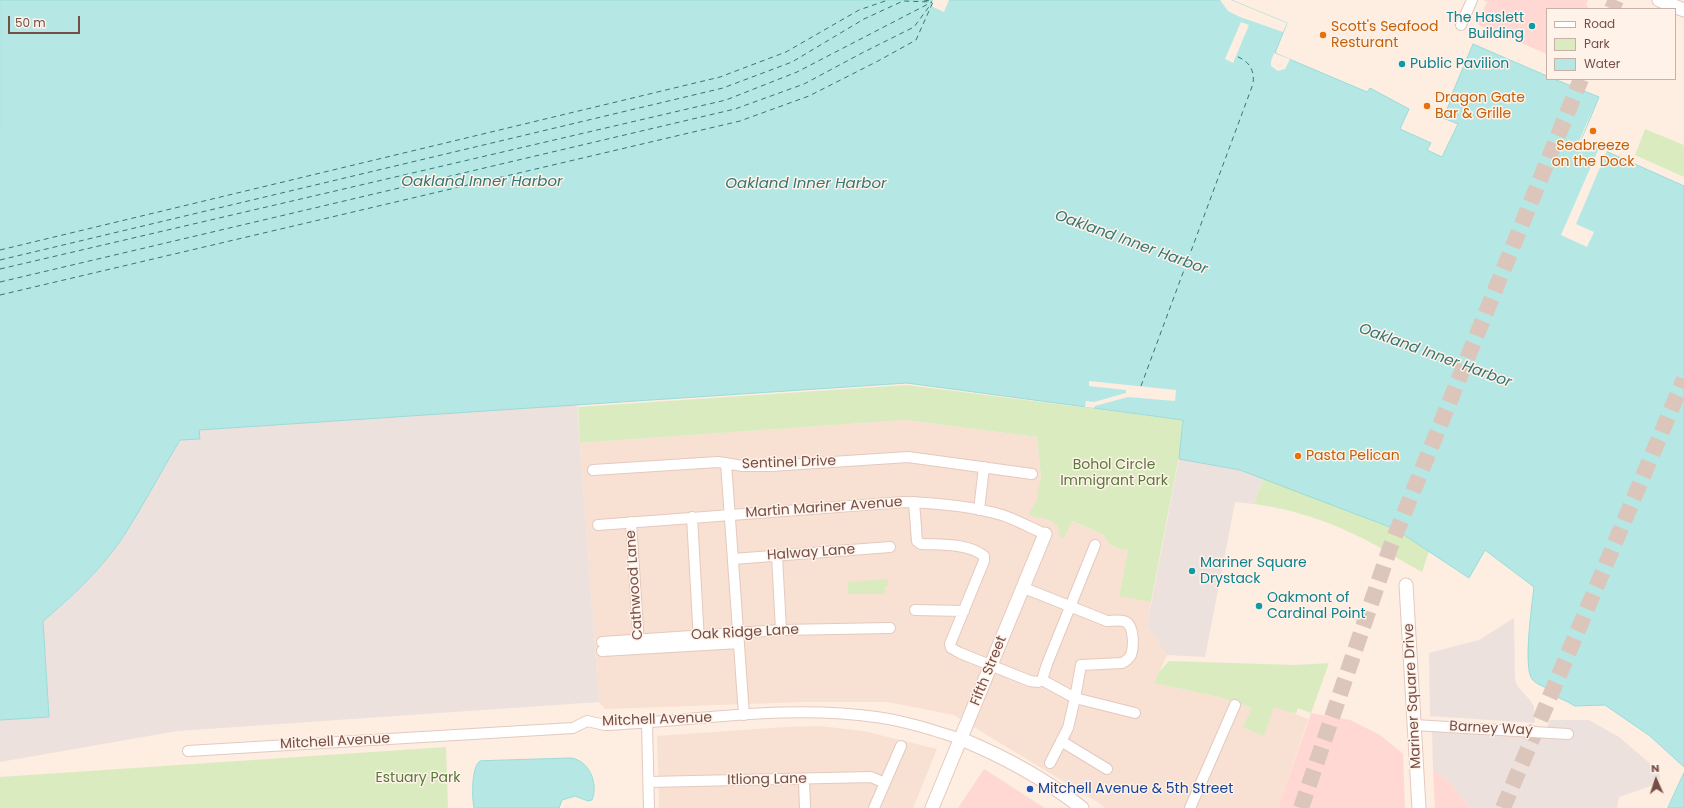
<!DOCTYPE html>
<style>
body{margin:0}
#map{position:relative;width:1684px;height:808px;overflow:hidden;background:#feede1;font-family:Poppins,sans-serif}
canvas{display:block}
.legend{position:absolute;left:1546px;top:8px;width:130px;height:72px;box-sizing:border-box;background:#fff2e9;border:1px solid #c9b0a8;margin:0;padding:5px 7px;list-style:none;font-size:12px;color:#774e46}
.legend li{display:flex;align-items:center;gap:8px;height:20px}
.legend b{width:20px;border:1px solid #c9b0a8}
.north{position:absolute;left:1636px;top:760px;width:40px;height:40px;-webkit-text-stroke:3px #fff2e9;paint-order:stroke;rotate:357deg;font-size:11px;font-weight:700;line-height:16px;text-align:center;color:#774e46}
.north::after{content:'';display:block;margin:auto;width:14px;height:18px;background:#774e46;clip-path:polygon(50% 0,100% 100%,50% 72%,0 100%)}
.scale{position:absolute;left:8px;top:16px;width:72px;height:18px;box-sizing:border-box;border:2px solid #774e46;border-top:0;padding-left:5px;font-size:12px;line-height:14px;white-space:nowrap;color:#774e46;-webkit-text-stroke:3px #fff2e9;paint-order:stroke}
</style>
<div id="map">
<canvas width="1684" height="808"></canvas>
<ul class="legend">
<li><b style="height:5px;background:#fff"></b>Road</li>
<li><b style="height:11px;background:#daecbf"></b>Park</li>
<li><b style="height:11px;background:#b5e8e5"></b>Water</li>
</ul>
<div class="north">N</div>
<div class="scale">50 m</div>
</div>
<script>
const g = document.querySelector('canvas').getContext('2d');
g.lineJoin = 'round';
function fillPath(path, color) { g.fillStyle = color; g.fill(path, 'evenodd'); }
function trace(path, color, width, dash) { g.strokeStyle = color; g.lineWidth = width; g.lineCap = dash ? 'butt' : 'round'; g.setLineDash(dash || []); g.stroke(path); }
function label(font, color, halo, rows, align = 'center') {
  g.font = font + ' Poppins,sans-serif'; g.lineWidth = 3; g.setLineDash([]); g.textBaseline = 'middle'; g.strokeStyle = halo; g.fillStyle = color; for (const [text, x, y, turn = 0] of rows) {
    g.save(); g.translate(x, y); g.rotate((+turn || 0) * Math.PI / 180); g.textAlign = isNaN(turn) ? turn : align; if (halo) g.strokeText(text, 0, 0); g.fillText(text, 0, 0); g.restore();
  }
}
const residential = new Path2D(`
 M 905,420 L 1037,437 L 1041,478 L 1039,497 L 1043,519 L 1048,519 L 1055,523 L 1059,529 L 1061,537 L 1064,538 L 1071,521 L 1104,535 L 1108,542 L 1114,547 L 1128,550 L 1119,595 L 1151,602 L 1147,626 L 1167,655 L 1154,683 L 1219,697 L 1252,708 L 1263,736 L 1274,706 L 1308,719 L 1278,808 L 1105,808 L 1099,803 L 954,715 L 888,702 L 802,702 L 605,709 L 599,702 L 580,443 Z
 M 820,726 L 863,731 L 937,749 L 913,808 L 659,808 L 657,736 L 787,727 Z`);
const commercial = new Path2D(`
 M 1483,0 L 1588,0 L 1586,4 L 1588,6 L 1587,9 L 1547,9 L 1547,54 L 1477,24 L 1487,2 Z
 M 1311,713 L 1350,720 L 1380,735 L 1403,754 L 1405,808 L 1278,808 Z
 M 1433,768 L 1450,783 L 1471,808 L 1435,808 Z
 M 984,769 L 1045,808 L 958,808 Z`);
const industrial = new Path2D(`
 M 577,404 L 599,702 L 177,731 L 0,762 L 0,720 L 49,717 L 43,621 L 66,602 L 92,576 L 121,540 L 180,440 L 199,439 L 199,430 Z
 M 1179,459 L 1239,470 L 1264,478 L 1254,504 L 1235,502 L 1205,657 L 1167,655 L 1147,626 Z
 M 1514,618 L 1515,680 L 1518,687 L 1530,700 L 1534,707 L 1535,723 L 1430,716 L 1429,653 L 1479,640 Z
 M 1550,720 L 1589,720 L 1619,737 L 1659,771 L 1660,778 L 1659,783 L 1619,797 L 1617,808 L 1471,808 L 1450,783 L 1433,768 L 1432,730 L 1543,737 Z`);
const green = new Path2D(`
 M 1645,129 L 1684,145 L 1684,177 L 1635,155 Z
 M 907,385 L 1183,420 L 1180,451 L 1151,602 L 1119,596 L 1128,550 C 1116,548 1109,547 1104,535 L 1072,521 L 1064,538 L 1060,537 C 1060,518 1043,519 1028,515 L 1039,497 L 1037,496 L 1041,478 L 1037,437 L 905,420 L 580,443 L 578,407 Z
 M 1264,478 L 1395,529 L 1429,551 L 1422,572 C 1403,562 1385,550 1366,540 C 1331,522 1293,509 1254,504 Z
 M 888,579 L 888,586 L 885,586 L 885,594 L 848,594 L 848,582 Z
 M 1169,661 L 1295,665 L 1329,663 L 1311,713 L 1298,708 L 1296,714 L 1274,707 L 1264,736 L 1243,727 L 1252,708 L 1219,697 L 1154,683 L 1159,672 Z
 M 446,747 L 448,808 L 0,808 L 0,777 Z`);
const water = new Path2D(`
 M 0,0 L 1231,0 L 1287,23 L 1275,53 L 1367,92 L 1370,88 L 1409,109 L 1400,129 L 1431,143 L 1427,150 L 1442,157 L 1458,124 L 1443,118 L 1450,102 L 1447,101 L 1450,94 L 1452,94 L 1473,44 L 1547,76 L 1547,79 L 1554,79 L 1599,97 L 1581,140 L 1684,186 L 1684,767 L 1650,736 L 1605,705 L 1575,706 L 1568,702 L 1559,698 C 1552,687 1538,687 1532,679 C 1523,667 1532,604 1534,587 L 1485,550 L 1469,578 L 1395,529 L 1240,470 L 1179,459 L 1183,420 L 907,383 L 199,430 L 200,439 L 180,440 C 160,473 142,508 121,540 C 99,571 72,597 43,621 L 49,717 L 0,720 Z
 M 571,758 C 589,760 599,784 592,800 L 588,801 L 575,796 L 562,800 L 559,808 L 474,808 C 472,798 471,767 480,761 Z
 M 1684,773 L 1684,808 L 1668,808 Z`);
const pier = new Path2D(`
 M 933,0 L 949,0 L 944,12 L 931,6 Z
 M 1220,0 L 1231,0 L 1287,23 L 1283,32 L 1240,17 L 1228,11 Z
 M 1241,22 L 1249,25 L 1233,63 L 1225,59 Z
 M 1274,53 L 1290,59 L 1285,69 L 1278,71 L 1271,66 L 1271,61 Z
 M 1594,106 L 1581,140 L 1594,146 L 1591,152 L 1577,146 Z
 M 1599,148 L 1607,151 L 1576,224 L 1594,232 L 1587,247 L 1561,235 Z
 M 1089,381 L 1176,390 L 1175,401 L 1128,397 L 1095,406 L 1094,408 L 1085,407 L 1086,401 L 1094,402 L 1126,393 L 1126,390 L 1089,386 Z`);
const ferry = new Path2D(`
 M 924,0 L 930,1
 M 0,250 L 720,77 L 786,52 L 859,10 L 888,0
 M 0,260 L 723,88 L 792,62 L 864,19 L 903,1 L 932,2
 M 0,269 L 726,100 L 797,72 L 932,2
 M 0,282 L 735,109 L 804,84 L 862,53 L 914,27 L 931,4
 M 0,295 L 740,121 L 809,96 L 878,61 L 916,40 L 933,2
 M 1141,386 L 1253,84 C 1255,70 1249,61 1236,56`);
const primaryTunnel = new Path2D(`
 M 1612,9 L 1616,0
 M 1301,808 L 1390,548 L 1581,79
 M 1503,808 L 1684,379`);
const minor = new Path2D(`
 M 1461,25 L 1472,0
 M 726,463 L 744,715
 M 593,470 L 718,462 L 743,466 L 771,466 L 908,457 L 1032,474
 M 914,502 L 917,541 L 921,544 C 940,545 968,543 984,556 L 984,561 L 950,644 L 951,648 L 960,653 L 1030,681 L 1038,682 L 1042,680 L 1075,698 L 1081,665 L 1122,663 C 1126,661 1129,659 1131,655 C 1134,647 1134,626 1126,622 C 1121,619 1113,621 1107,621 L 1024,588
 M 979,510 L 984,467
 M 692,517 L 699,641
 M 631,522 L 639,646
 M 598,525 L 904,502 C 936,503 971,506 1002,515 C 1017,520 1031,528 1045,534
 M 777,556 L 781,630
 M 733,559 L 890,547
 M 915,610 L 964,611
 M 602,642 L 781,630 L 890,628
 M 602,651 L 739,643
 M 1042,680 L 1047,664 L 1095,545
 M 647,723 L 649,808
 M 1414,725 L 1568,734
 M 1061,741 L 1107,769
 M 188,751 L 573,728 L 587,721 L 605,725 C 695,721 787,704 876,717 C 905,721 933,730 961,739
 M 1050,763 L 1068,728 L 1075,698 L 1135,713
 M 804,779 L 805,808
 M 649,782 L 871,777 L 885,783
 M 874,808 L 901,746
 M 1190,808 L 1235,705`);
const tertiary = new Path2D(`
 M 1659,0 L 1684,10
 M 1406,585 L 1419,808
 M 961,739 C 1005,757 1045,779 1082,808
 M 932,808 L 1045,534`);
const markers = [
 [1532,26,4,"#0f9aa8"],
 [1323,35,4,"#e8710a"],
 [1402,64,4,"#0f9aa8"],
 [1427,106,4,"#e8710a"],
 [1593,131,4,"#e8710a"],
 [1298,456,4,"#e8710a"],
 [1192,571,4,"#0f9aa8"],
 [1259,606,4,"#0f9aa8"],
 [1030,789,4,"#1a4fb4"]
];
const cultureNames = [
 ["The Haslett",1524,18,"right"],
 ["Building",1524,34,"right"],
 ["Public Pavilion",1410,64],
 ["Mariner Square",1200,563],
 ["Drystack",1200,579],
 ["Oakmont of",1267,598],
 ["Cardinal Point",1267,614]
];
const foodNames = [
 ["Scott's Seafood",1331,27],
 ["Resturant",1331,43],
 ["Dragon Gate",1435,98],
 ["Bar & Grille",1435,114],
 ["Seabreeze",1593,146,"center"],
 ["on the Dock",1593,162,"center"],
 ["Pasta Pelican",1306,456]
];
const streetNames = [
 ["Sentinel Drive",789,463,-2],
 ["Martin Mariner Avenue",824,508,-4],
 ["Halway Lane",811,553,-4],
 ["Cathwood Lane",635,585,-94],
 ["Oak Ridge Lane",745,633,-3],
 ["Fifth Street",989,671,-68],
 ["Mariner Square Drive",1413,696,-93],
 ["Mitchell Avenue",657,720,-2],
 ["Barney Way",1491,729,3],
 ["Mitchell Avenue",335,742,-3],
 ["Itliong Lane",767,780,-1]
];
const parkNames = [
 ["Bohol Circle",1114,465],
 ["Immigrant Park",1114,481],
 ["Estuary Park",418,778]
];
const transitNames = [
 ["Mitchell Avenue & 5th Street",1038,789]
];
const waterNames = [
 ["Oakland Inner Harbor",482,182],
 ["Oakland Inner Harbor",806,184],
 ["Oakland Inner Harbor",1131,243,20],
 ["Oakland Inner Harbor",1435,356,20]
];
fillPath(residential, '#f8e0d2');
fillPath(commercial, '#ffd8d4');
fillPath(industrial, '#ece1dd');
fillPath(green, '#daecbf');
fillPath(water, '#b5e8e5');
trace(water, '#9adbd8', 1);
fillPath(pier, '#feede1');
trace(ferry, '#367674', 1, [5, 4]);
trace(primaryTunnel, '#dcc5ba', 16, [16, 8]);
trace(minor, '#e4c9bf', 12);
trace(tertiary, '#e4c9bf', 15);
trace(minor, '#fff', 10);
trace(tertiary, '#fff', 13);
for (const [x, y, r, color] of markers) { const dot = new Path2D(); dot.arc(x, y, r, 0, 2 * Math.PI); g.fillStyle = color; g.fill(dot); trace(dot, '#fff2e9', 1.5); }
label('14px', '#0d838f', '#fff2e9', cultureNames, 'left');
label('14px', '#c56008', '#fff2e9', foodNames, 'left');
label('14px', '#774e46', '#fff2e9', streetNames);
label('14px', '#59783b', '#fff2e9', parkNames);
label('14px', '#164399', '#fff2e9', transitNames, 'left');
label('italic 15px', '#367674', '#fff2e9', waterNames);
</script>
